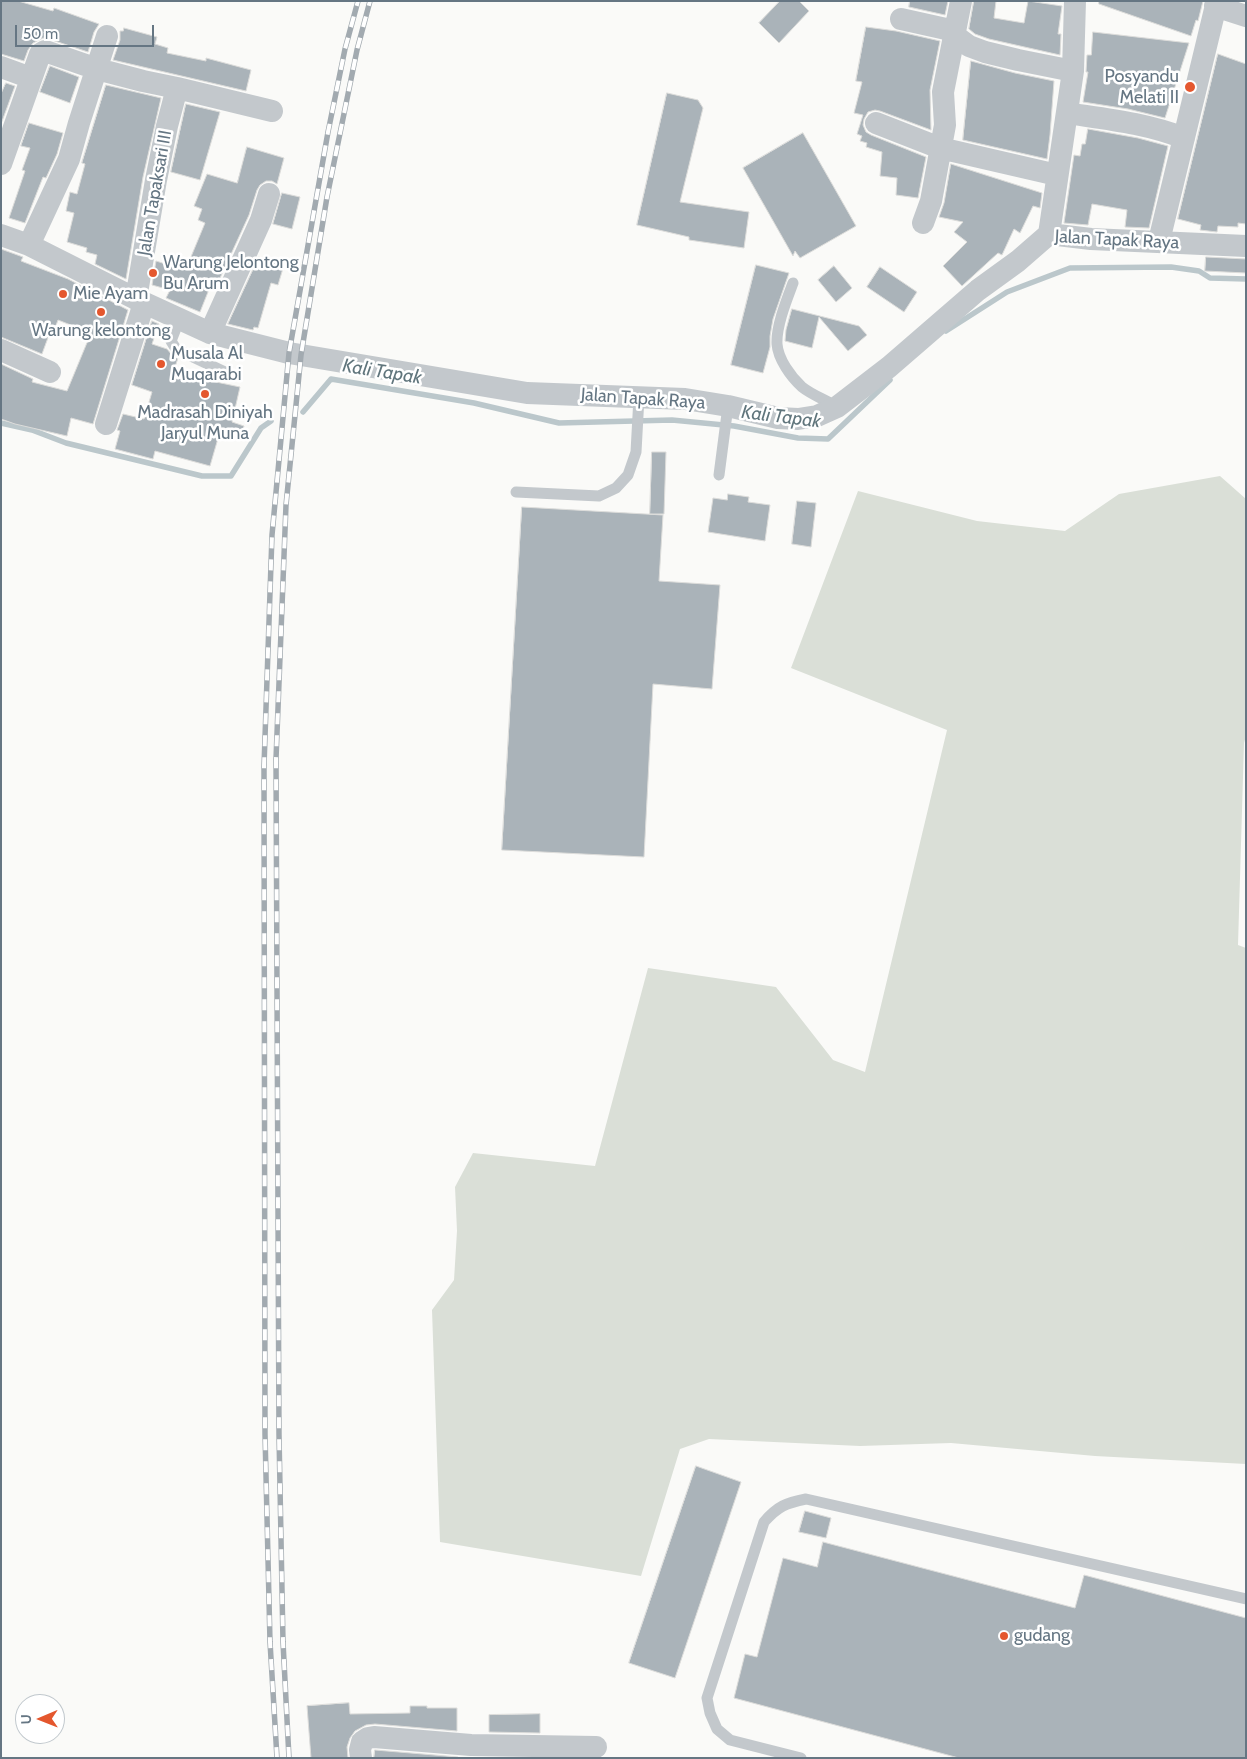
<!DOCTYPE html>
<style>
body{margin:0}
#map{position:relative;width:1247px;height:1759px;overflow:hidden;background:#fafaf8;font-family:Cabin,sans-serif}
canvas{display:block}
.frame{position:absolute;inset:0;border:2px solid #657683;pointer-events:none}
.north{position:absolute;left:15px;top:1694px;width:50px;height:50px;box-sizing:border-box;background:#fff;border:1px solid #c1c8cd;border-radius:50%;rotate:269deg;font-size:14px;font-weight:700;line-height:20px;text-align:center;color:#657683}
.north::after{content:'';display:block;margin:auto;width:18px;height:22px;background:#e4572e;clip-path:polygon(50% 0,100% 100%,50% 72%,0 100%)}
.scale{position:absolute;left:15px;top:25px;width:139px;height:22px;box-sizing:border-box;border:2px solid #657683;border-top:0;padding-left:6px;font-size:15px;line-height:18px;white-space:nowrap;color:#657683;-webkit-text-stroke:4px #fff;paint-order:stroke}
</style>
<div id="map">
<canvas width="1247" height="1759"></canvas>
<div class="frame"></div>
<div class="north">U</div>
<div class="scale">50 m</div>
</div>
<script>
const g = document.querySelector('canvas').getContext('2d');
g.lineJoin = 'round';
function fillPath(path, color) { g.fillStyle = color; g.fill(path, 'evenodd'); }
function trace(path, color, width, dash) { g.strokeStyle = color; g.lineWidth = width; g.lineCap = dash ? 'butt' : 'round'; g.setLineDash(dash || []); g.stroke(path); }
function label(font, color, halo, rows, align = 'center') {
  g.font = font + ' Cabin,sans-serif'; g.lineWidth = 5; g.setLineDash([]); g.textBaseline = 'middle'; g.strokeStyle = halo; g.fillStyle = color; for (const [text, x, y, turn = 0] of rows) {
    g.save(); g.translate(x, y); g.rotate((+turn || 0) * Math.PI / 180); g.textAlign = isNaN(turn) ? turn : align; if (halo) g.strokeText(text, 0, 0); g.fillText(text, 0, 0); g.restore();
  }
}
const green = new Path2D(`
 M 1220,476 L 1246,499 L 1246,736 L 1244,743 L 1238,945 L 1246,948 L 1246,1464 L 1095,1456 L 951,1443 L 860,1446 L 709,1439 L 680,1449 L 641,1576 L 440,1542 L 432,1310 L 454,1280 L 457,1231 L 455,1187 L 473,1153 L 595,1166 L 648,968 L 776,987 L 833,1060 L 865,1072 L 947,730 L 791,668 L 858,491 L 977,521 L 1065,531 L 1119,494 Z`);
const stream = new Path2D(`
 M 946,331 L 1007,292 L 1070,268 L 1171,267 L 1199,271 L 1210,278 L 1246,279
 M 303,412 L 331,379 L 474,403 L 559,423 L 672,420 L 734,426 L 798,438 L 828,439 L 890,380
 M 1,423 L 32,430 L 66,443 L 202,476 L 231,476 L 261,428 L 271,421`);
const building = new Path2D(`
 M 1,1 L 18,1 L 53,11 L 54,8 L 99,24 L 94,32 L 88,52 L 49,39 L 43,38 L 33,43 L 28,50 L 24,61 L 1,54 Z
 M 780,1 L 799,1 L 809,11 L 779,43 L 759,23 Z
 M 910,1 L 948,1 L 945,15 L 909,7 Z
 M 974,1 L 996,1 L 994,18 L 1024,23 L 1028,1 L 1062,6 L 1058,34 L 1061,34 L 1060,55 L 989,39 L 975,34 L 969,29 Z
 M 1099,1 L 1203,1 L 1198,21 L 1196,20 L 1191,36 L 1099,4 Z
 M 866,27 L 896,31 L 940,41 L 930,90 L 931,130 L 880,111 L 875,110 L 868,112 L 864,119 L 863,125 L 866,132 L 871,135 L 926,157 L 918,198 L 896,195 L 897,178 L 880,176 L 882,152 L 866,147 L 867,143 L 860,141 L 862,136 L 857,134 L 863,115 L 854,113 L 862,82 L 856,81 Z
 M 124,28 L 157,37 L 155,44 L 168,48 L 167,53 L 206,61 L 206,58 L 251,70 L 246,91 L 113,60 L 120,40 L 120,31 L 123,31 Z
 M 1093,32 L 1189,43 L 1165,118 L 1128,109 L 1083,102 L 1088,72 L 1086,72 L 1087,55 L 1091,55 Z
 M 1218,54 L 1246,64 L 1246,224 L 1238,223 L 1238,227 L 1218,226 L 1217,232 L 1200,230 L 1201,225 L 1178,219 Z
 M 971,61 L 1015,73 L 1054,81 L 1050,135 L 1047,159 L 963,140 Z
 M 50,66 L 79,77 L 70,103 L 40,92 Z
 M 6,83 L 15,86 L 1,124 L 1,94 Z
 M 106,85 L 161,98 L 143,177 L 126,279 L 95,264 L 97,255 L 86,252 L 87,248 L 67,242 L 74,213 L 66,211 L 70,192 L 77,194 L 85,164 L 82,163 Z
 M 667,93 L 698,100 L 703,108 L 680,202 L 749,212 L 744,248 L 689,240 L 689,237 L 637,225 Z
 M 186,104 L 220,112 L 200,180 L 171,172 Z
 M 29,123 L 63,133 L 57,154 L 46,178 L 43,177 L 25,223 L 9,218 L 25,171 L 22,170 L 30,148 L 21,146 Z
 M 1088,129 L 1138,138 L 1168,146 L 1149,228 L 1125,227 L 1127,210 L 1092,204 L 1088,225 L 1064,223 L 1074,155 L 1080,156 L 1082,144 L 1085,144 Z
 M 803,133 L 856,226 L 800,258 L 795,251 L 793,256 L 743,168 Z
 M 247,147 L 284,158 L 277,184 L 272,181 L 266,181 L 260,185 L 257,190 L 249,215 L 215,289 L 210,287 L 200,312 L 166,298 L 170,290 L 152,285 L 156,261 L 179,268 L 182,262 L 188,264 L 205,223 L 198,220 L 202,209 L 194,206 L 207,174 L 237,183 Z
 M 951,164 L 1042,193 L 1040,208 L 1033,206 L 1020,233 L 1014,229 L 1002,255 L 998,253 L 962,286 L 943,266 L 967,242 L 954,232 L 963,222 L 939,217 L 944,203 Z
 M 282,193 L 300,197 L 292,229 L 273,224 Z
 M 1,249 L 23,257 L 21,261 L 68,279 L 128,310 L 93,424 L 71,418 L 67,436 L 15,424 L 1,419 L 1,364 L 33,379 L 32,382 L 67,391 L 91,333 L 58,320 L 52,336 L 49,335 L 42,354 L 1,337 Z
 M 259,257 L 284,265 L 278,285 L 271,283 L 258,328 L 254,327 L 253,330 L 228,324 Z
 M 1206,257 L 1246,259 L 1246,273 L 1205,271 Z
 M 756,265 L 789,273 L 773,319 L 770,336 L 770,347 L 763,373 L 731,365 Z
 M 834,266 L 852,288 L 836,302 L 818,280 Z
 M 880,267 L 917,292 L 904,312 L 867,287 Z
 M 792,309 L 859,326 L 867,335 L 848,351 L 819,317 L 812,348 L 785,341 L 786,330 Z
 M 152,321 L 159,324 L 152,344 L 167,349 L 172,355 L 178,358 L 173,373 L 240,387 L 232,422 L 244,426 L 241,440 L 219,435 L 210,466 L 155,451 L 153,459 L 115,449 L 120,431 L 117,430 L 123,414 L 144,419 L 152,392 L 132,385 Z
 M 652,452 L 666,452 L 664,514 L 650,514 Z
 M 728,494 L 749,497 L 748,502 L 770,505 L 765,541 L 708,532 L 713,498 L 727,500 Z
 M 797,501 L 816,503 L 811,547 L 792,544 Z
 M 522,507 L 663,515 L 659,581 L 720,585 L 712,689 L 653,684 L 644,857 L 502,850 Z
 M 696,1466 L 741,1482 L 675,1678 L 629,1663 Z
 M 805,1511 L 831,1518 L 826,1538 L 799,1532 Z
 M 823,1542 L 1075,1608 L 1084,1575 L 1246,1618 L 1246,1758 L 959,1758 L 734,1698 L 745,1654 L 757,1657 L 783,1558 L 817,1567 Z
 M 349,1703 L 350,1714 L 410,1713 L 410,1706 L 427,1706 L 427,1708 L 457,1708 L 457,1731 L 375,1724 L 366,1725 L 355,1731 L 350,1738 L 347,1747 L 348,1758 L 311,1758 L 307,1706 Z
 M 540,1714 L 540,1733 L 489,1732 L 489,1715 Z
 M 375,1750 L 458,1757 L 458,1758 L 374,1758 Z`);
const lane = new Path2D(`
 M 793,283 C 787,299 776,326 777,344 C 778,359 791,377 802,387 C 812,395 826,400 837,407
 M 180,318 L 171,341 L 176,349 L 227,373
 M 719,475 L 728,406
 M 516,492 L 599,496 L 616,488 L 628,475 L 636,452 L 639,397
 M 801,1758 L 730,1740 L 717,1729 L 710,1713 L 707,1698 L 764,1522 C 778,1506 786,1503 806,1499 L 1246,1599`);
const street = new Path2D(`
 M 1215,6 L 1246,16
 M 901,19 L 946,29 L 969,46 L 985,52 L 1018,60 L 1073,71
 M 1,67 L 31,78
 M 1067,113 C 1106,119 1146,123 1184,138
 M 876,123 L 940,148 L 1057,175
 M 1,164 L 40,54 L 45,51 L 97,69 L 143,81 L 177,88 L 272,111
 M 923,223 L 931,201 L 945,125 L 943,92 L 961,1
 M 1049,234 L 1073,71 L 1075,1
 M 1,235 L 29,245 L 136,299 L 210,333 L 289,353 L 527,393 L 685,399 L 728,406 L 778,418 L 798,419 L 817,416 L 837,407 L 889,367 L 978,290 L 1018,261 L 1049,234 L 1091,239 L 1246,246
 M 1159,241 L 1217,1
 M 29,245 L 69,159 L 79,123 L 107,36
 M 136,299 L 156,180 L 167,126 L 177,88
 M 210,333 L 261,220 L 269,194
 M 1,350 L 50,372
 M 106,424 L 144,303
 M 361,1758 L 360,1750 L 362,1742 L 368,1738 L 374,1737 L 471,1745 L 596,1747`);
const rail = new Path2D(`
 M 277,1758 L 270,1642 L 265,1434 L 264,766 L 272,535 L 289,353 L 328,132 L 345,49 L 358,1
 M 289,1758 L 283,1642 L 279,1435 L 276,759 L 286,505 L 301,355 L 327,197 L 357,50 L 370,1`);
const markers = [
 [1190,87,6,"#e4572e"],
 [153,273,5,"#e4572e"],
 [63,294,5,"#e4572e"],
 [101,312,5,"#e4572e"],
 [161,364,5,"#e4572e"],
 [205,394,5,"#e4572e"],
 [1004,1636,5,"#e4572e"]
];
const poiNames = [
 ["Posyandu",1179,77,"right"],
 ["Melati II",1179,98,"right"],
 ["Warung Jelontong",163,263],
 ["Bu Arum",163,284],
 ["Mie Ayam",73,294],
 ["Warung kelontong",101,331,"center"],
 ["Musala Al",171,354],
 ["Muqarabi",171,375],
 ["Madrasah Diniyah",205,413,"center"],
 ["Jaryul Muna",205,434,"center"],
 ["gudang",1014,1636]
];
const streetNames = [
 ["Jalan Tapaksari III",155,193,-80],
 ["Jalan Tapak Raya",1117,240,3],
 ["Jalan Tapak Raya",643,399,4]
];
const waterNames = [
 ["Kali Tapak",382,372,9],
 ["Kali Tapak",781,417,7]
];
fillPath(green, '#dadfd7');
trace(stream, '#bbc7cb', 5.5);
fillPath(building, '#aab3b9');
trace(building, '#dcdcda', 1);
trace(lane, '#c3c8cc', 11);
trace(street, '#c3c8cc', 22);
trace(rail, '#a2aab0', 5.5);
trace(rail, '#fff', 4, [11]);
for (const [x, y, r, color] of markers) { const dot = new Path2D(); dot.arc(x, y, r, 0, 2 * Math.PI); g.fillStyle = color; g.fill(dot); trace(dot, '#fff', 2); }
label('18px', '#657683', '#fff', poiNames, 'left');
label('18px', '#657683', '#fff', streetNames);
label('italic 19px', '#60757c', '#fff', waterNames);
</script>
